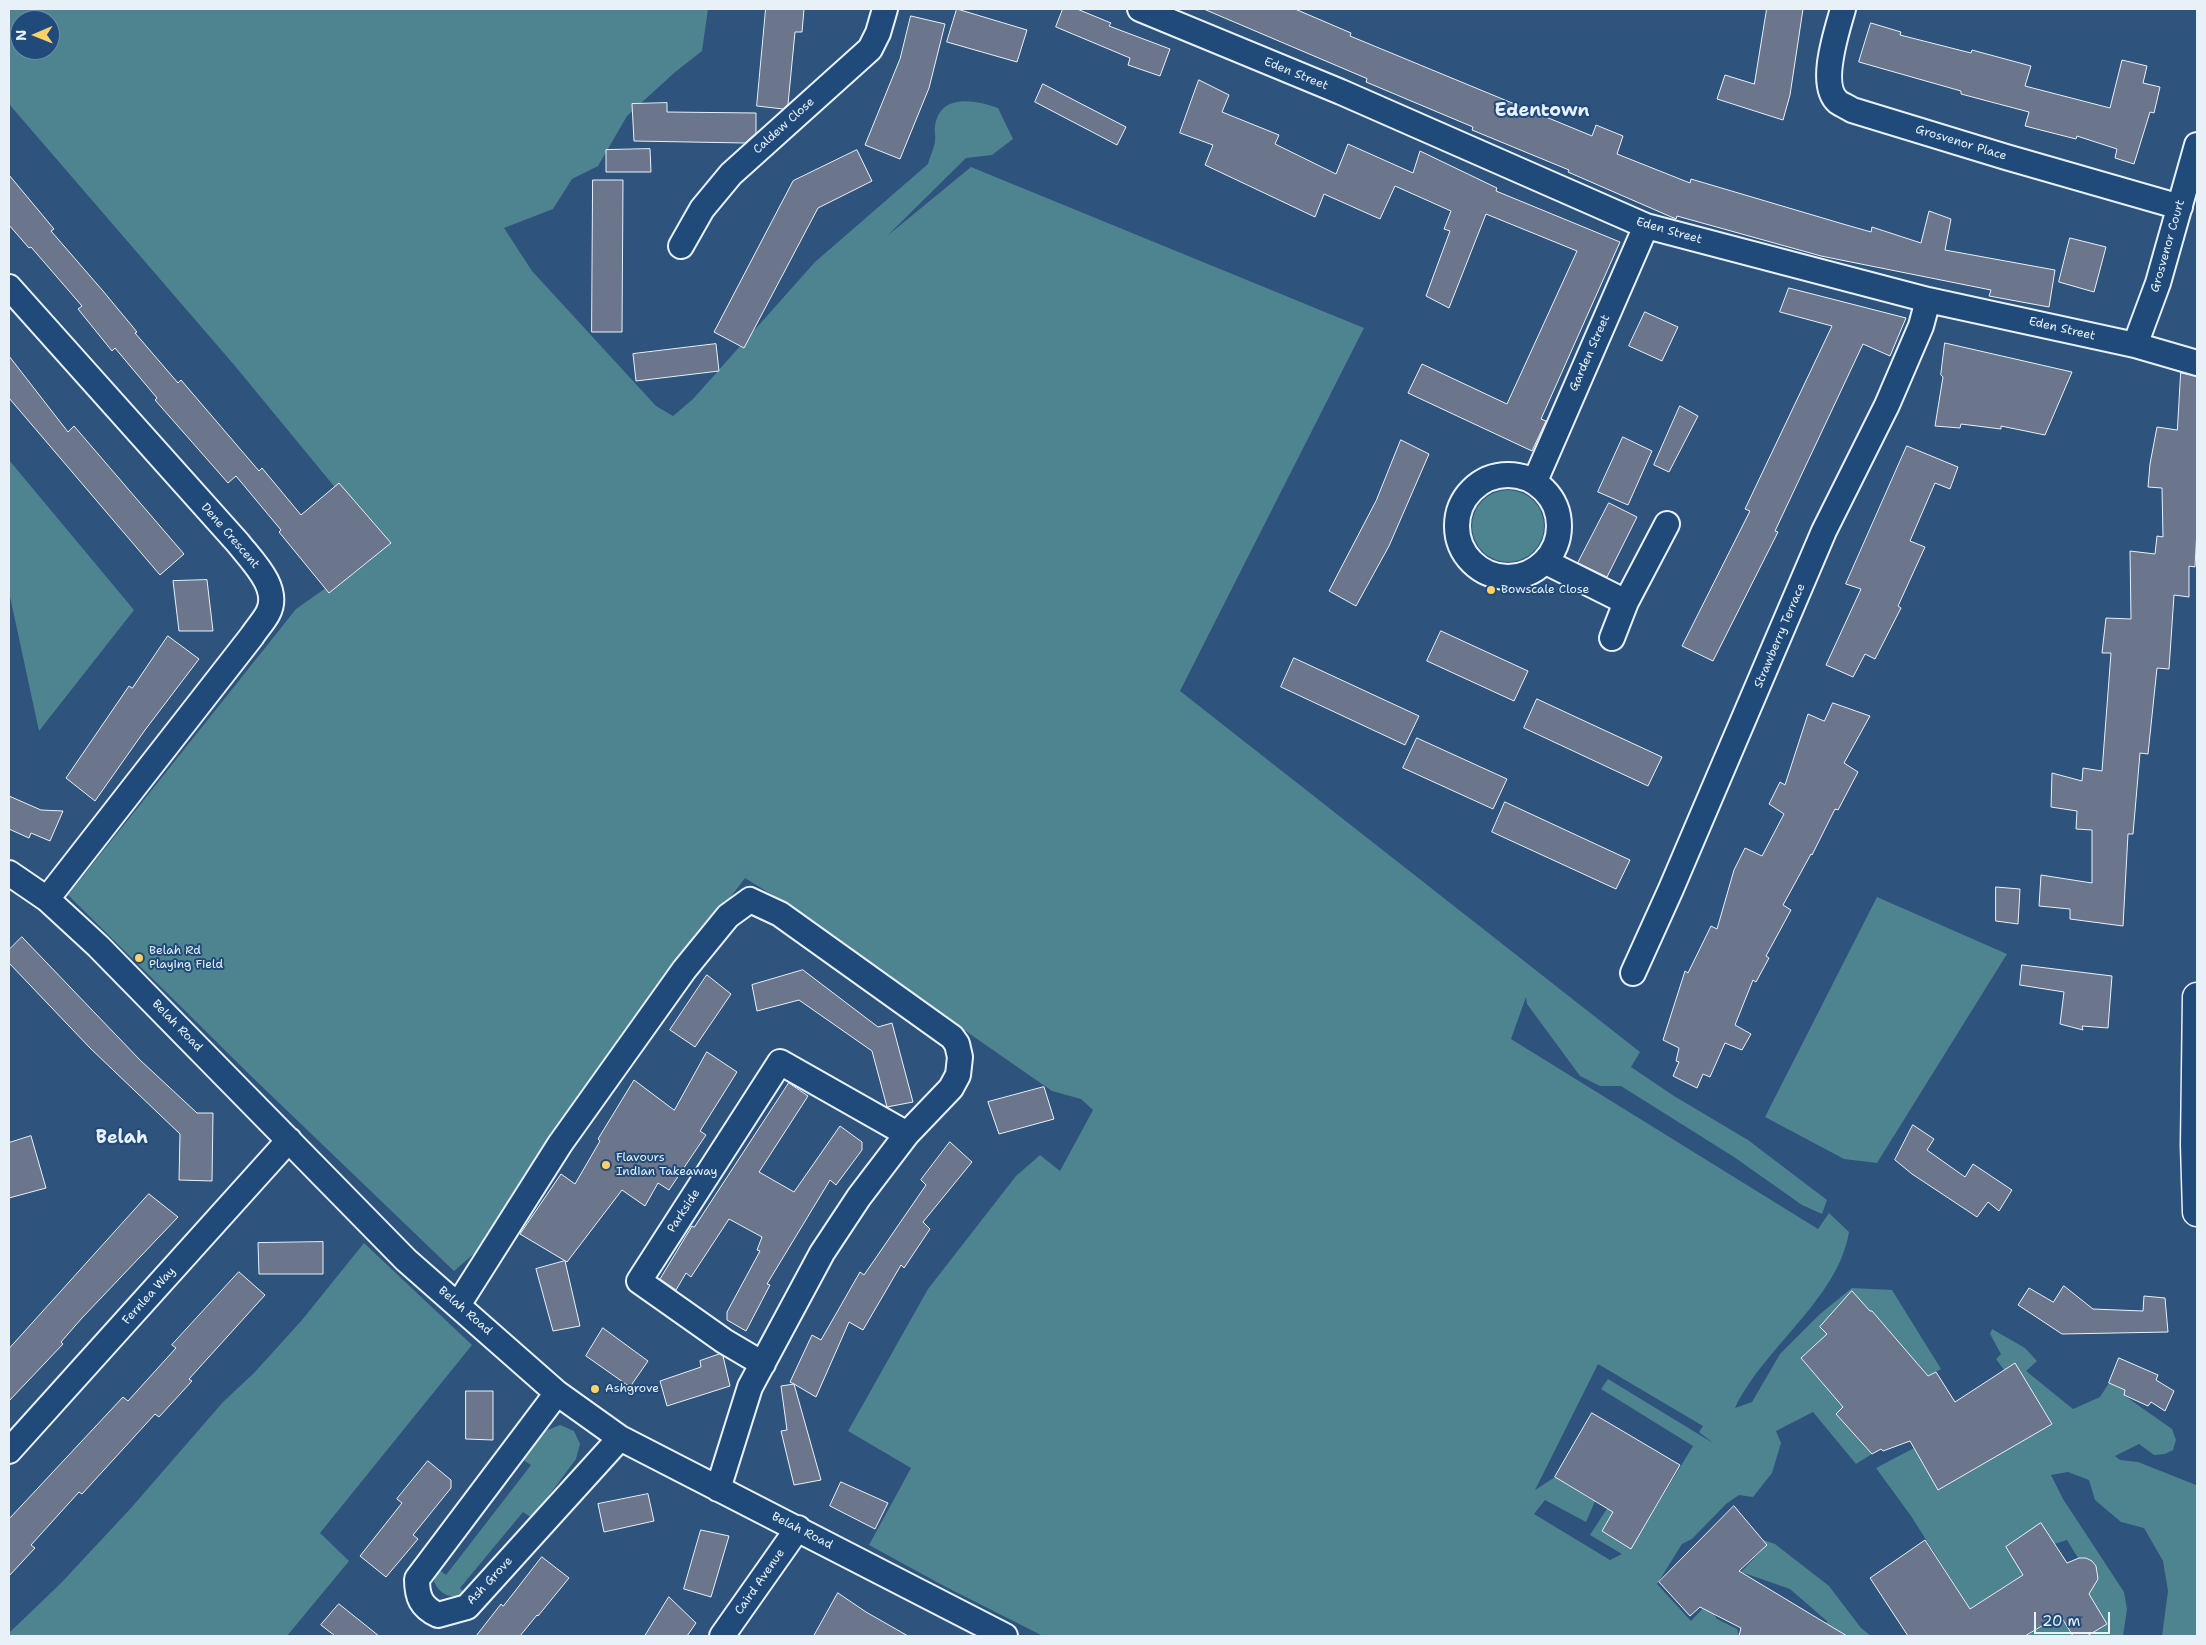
<!DOCTYPE html>
<style>
body{margin:0}
#map{position:relative;width:2206px;height:1645px;overflow:hidden;background:#2e537d;font-family:"Shantell Sans",sans-serif}
canvas{display:block}
.frame{position:absolute;inset:0;border:10px solid #e8f1f8;pointer-events:none}
.north{position:absolute;left:10px;top:10px;width:50px;height:50px;box-sizing:border-box;background:#1f4a7a;border:1px solid #6f8dac;border-radius:50%;rotate:269deg;font-size:14px;font-weight:700;line-height:20px;text-align:center;color:#e8f1f8}
.north::after{content:'';display:block;margin:auto;width:18px;height:22px;background:#ffd166;clip-path:polygon(50% 0,100% 100%,50% 72%,0 100%)}
.scale{position:absolute;left:2034px;top:1612px;width:76px;height:22px;box-sizing:border-box;border:2px solid #e8f1f8;border-top:0;padding-left:6px;font-size:15px;line-height:18px;white-space:nowrap;color:#e8f1f8;-webkit-text-stroke:4px #1f4a7a;paint-order:stroke}
</style>
<div id="map">
<canvas width="2206" height="1645"></canvas>
<div class="frame"></div>
<div class="north">N</div>
<div class="scale">20 m</div>
</div>
<script>
const g = document.querySelector('canvas').getContext('2d');
g.lineJoin = 'round';
function fillPath(path, color) { g.fillStyle = color; g.fill(path, 'evenodd'); }
function trace(path, color, width, dash) { g.strokeStyle = color; g.lineWidth = width; g.lineCap = dash ? 'butt' : 'round'; g.setLineDash(dash || []); g.stroke(path); }
function label(font, color, halo, rows, align = 'center') {
  g.font = font + ' "Shantell Sans",sans-serif'; g.lineWidth = 4; g.setLineDash([]); g.textBaseline = 'middle'; g.strokeStyle = halo; g.fillStyle = color; for (const [text, x, y, turn = 0] of rows) {
    g.save(); g.translate(x, y); g.rotate((+turn || 0) * Math.PI / 180); g.textAlign = isNaN(turn) ? turn : align; if (halo) g.strokeText(text, 0, 0); g.fillText(text, 0, 0); g.restore();
  }
}
const green = new Path2D(`
 M 9,9 L 708,9 L 702,51 L 674,73 L 627,116 L 598,166 L 572,179 L 553,209 L 504,228 L 532,271 L 656,406 L 673,416 L 693,399 L 815,262 L 928,164 C 930,156 934,149 935,141 C 936,136 934,131 935,126 C 940,93 975,100 998,108 L 1013,139 L 992,155 L 966,158 L 887,236 L 971,167 L 1364,328 L 1180,691 L 1640,1052 L 1631,1067 L 1674,1096 L 1748,1140 L 1827,1200 L 1822,1214 L 1802,1205 L 1734,1157 L 1621,1086 L 1600,1086 L 1580,1076 L 1527,1004 L 1526,997 L 1511,1039 L 1818,1229 L 1829,1213 L 1849,1232 C 1838,1299 1764,1347 1735,1408 L 1752,1402 L 1780,1354 L 1820,1314 L 1852,1288 L 1892,1290 L 1941,1369 L 1928,1376 L 1872,1311 L 1870,1311 L 1852,1292 L 1821,1326 L 1827,1334 L 1801,1358 L 1843,1407 L 1837,1414 L 1872,1454 L 1856,1464 L 1813,1412 L 1776,1431 L 1781,1443 L 1772,1473 L 1753,1497 L 1739,1495 L 1726,1504 L 1692,1539 L 1682,1544 L 1657,1584 L 1691,1621 L 1720,1590 L 1725,1594 L 1713,1613 L 1717,1619 L 1737,1629 L 1739,1636 L 1043,1636 L 944,1586 L 869,1545 L 911,1468 L 848,1431 L 928,1289 L 1016,1176 L 1040,1155 L 1060,1171 L 1093,1110 L 1081,1099 L 1052,1091 L 954,1023 L 795,909 L 745,878 L 632,1027 L 520,1204 L 483,1246 L 454,1271 L 251,1076 L 68,895 L 296,609 L 384,547 L 235,366 L 9,104 ZM 20,20 L 50,20 L 50,50 L 20,50 ZM 1598,1364 L 1703,1426 L 1699,1432 L 1713,1443 L 1608,1379 L 1601,1389 L 1693,1446 L 1631,1548 L 1602,1531 L 1622,1497 L 1600,1485 L 1592,1500 L 1555,1477 L 1535,1490 ZM 1600,1490 L 1615,1496 L 1590,1535 L 1622,1554 L 1610,1560 L 1534,1514 L 1545,1500 L 1586,1522 Z
 M 9,460 L 134,610 L 39,731 L 9,592 Z
 M1472 526a36 36 0 1 1 72 0a36 36 0 1 1-72 0Z
 M 1877,897 L 2007,954 L 1877,1163 L 1844,1159 L 1765,1117 Z
 M 364,1243 L 472,1345 L 320,1533 L 349,1561 L 287,1636 L 9,1636 L 9,1633 L 62,1582 L 131,1508 L 223,1402 L 254,1373 L 302,1320 Z
 M 1992,1329 L 2025,1348 L 2037,1361 L 2026,1371 L 2073,1409 L 2100,1397 L 2109,1383 L 2125,1390 L 2125,1396 L 2172,1429 L 2176,1440 L 2173,1450 L 2165,1454 L 2154,1455 L 2139,1444 L 2115,1456 L 2120,1460 L 2138,1462 L 2196,1485 L 2197,1636 L 2162,1636 L 2168,1591 L 2163,1561 L 2144,1528 L 2121,1522 L 2095,1500 L 2089,1480 L 2068,1472 L 2051,1475 L 2063,1499 L 2124,1592 L 2127,1609 L 2123,1636 L 2087,1636 L 2107,1624 L 2086,1592 C 2104,1579 2100,1558 2078,1558 L 2067,1540 L 2054,1544 L 2023,1575 L 1970,1609 L 1911,1516 L 1876,1468 L 1914,1448 L 1938,1489 L 2052,1424 L 2015,1364 L 2004,1370 L 1996,1359 L 2001,1354 L 1990,1334 Z
 M 560,1425 L 574,1431 L 580,1444 L 576,1459 L 532,1518 L 523,1512 L 460,1588 L 466,1594 C 451,1599 441,1596 434,1582 L 437,1568 L 446,1575 L 531,1465 L 523,1460 L 545,1431 Z
 M 1763,1540 L 1775,1544 L 1829,1586 L 1861,1628 L 1871,1636 L 1828,1636 L 1824,1633 L 1825,1623 L 1828,1622 L 1790,1589 L 1741,1572 L 1767,1545 Z
 M 2060,1615 L 2073,1636 L 2026,1636 Z`);
const building = new Path2D(`
 M 766,9 L 804,9 L 802,32 L 795,32 L 788,104 L 783,109 L 757,106 Z
 M 957,9 L 1027,30 L 1017,62 L 947,42 Z
 M 1063,9 L 1077,9 L 1111,23 L 1109,26 L 1170,49 L 1160,76 L 1128,65 L 1130,58 L 1056,27 Z
 M 1204,9 L 1295,9 L 1351,33 L 1350,36 L 1592,136 L 1596,125 L 1623,136 L 1617,154 L 1690,183 L 1691,179 L 1843,224 L 1871,232 L 1872,227 L 1921,243 L 1929,211 L 1951,219 L 1945,250 L 2055,270 L 2049,307 L 1989,296 L 1991,290 L 1821,256 L 1677,216 L 1676,219 L 1568,172 L 1569,170 L 1472,130 L 1473,127 L 1366,82 L 1367,79 Z
 M 1767,9 L 1803,9 L 1790,95 L 1783,120 L 1717,99 L 1725,75 L 1754,84 Z
 M 911,16 L 945,24 L 929,88 L 900,159 L 865,145 L 900,59 Z
 M 1871,23 L 1901,32 L 1900,35 L 1971,53 L 1972,50 L 2031,66 L 2025,86 L 2110,108 L 2122,60 L 2147,66 L 2143,83 L 2160,87 L 2154,113 L 2150,112 L 2134,164 L 2115,158 L 2117,149 L 2077,136 L 2076,139 L 2025,126 L 2029,112 L 1961,94 L 1961,91 L 1859,62 Z
 M 1199,80 L 1229,95 L 1222,112 L 1279,135 L 1275,144 L 1336,174 L 1348,144 L 1413,173 L 1420,151 L 1497,188 L 1496,191 L 1620,242 L 1541,419 L 1546,421 L 1532,451 L 1408,393 L 1422,364 L 1507,404 L 1577,251 L 1486,214 L 1449,308 L 1426,296 L 1450,231 L 1444,229 L 1451,211 L 1395,186 L 1380,219 L 1324,194 L 1315,217 L 1205,165 L 1213,145 L 1180,133 Z
 M 1043,84 L 1126,127 L 1117,145 L 1035,102 Z
 M 667,103 L 667,112 L 756,113 L 756,133 L 745,143 L 634,141 L 632,104 Z
 M 650,149 L 651,172 L 606,172 L 606,150 Z
 M 857,150 L 872,181 L 818,208 L 744,348 L 714,332 L 793,181 Z
 M 9,175 L 54,229 L 51,231 L 103,291 L 137,332 L 135,333 L 178,383 L 181,380 L 259,471 L 262,468 L 301,515 L 339,483 L 391,543 L 329,593 L 279,532 L 281,530 L 236,476 L 228,483 L 155,400 L 157,398 L 115,348 L 112,351 L 78,309 L 82,306 L 31,247 L 29,248 L 9,225 Z
 M 593,180 L 623,180 L 622,332 L 592,332 Z
 M 2070,238 L 2106,247 L 2094,292 L 2059,282 Z
 M 1789,288 L 1906,318 L 1890,356 L 1863,344 L 1775,531 L 1778,532 L 1713,661 L 1682,646 L 1750,511 L 1745,509 L 1832,326 L 1780,312 Z
 M 1645,312 L 1678,327 L 1662,361 L 1629,346 Z
 M 1945,343 L 2072,372 L 2045,435 L 2001,426 L 2001,429 L 1961,424 L 1960,428 L 1935,426 L 1943,377 L 1941,375 Z
 M 716,344 L 719,371 L 636,381 L 633,354 Z
 M 9,356 L 68,432 L 74,426 L 184,554 L 160,575 L 9,398 Z
 M 2181,373 L 2197,376 L 2197,529 L 2195,567 L 2189,566 L 2189,597 L 2174,595 L 2169,669 L 2157,668 L 2148,754 L 2140,753 L 2133,834 L 2128,834 L 2123,926 L 2070,919 L 2070,909 L 2039,906 L 2041,875 L 2092,883 L 2092,830 L 2076,829 L 2077,811 L 2051,807 L 2052,773 L 2082,781 L 2083,768 L 2102,771 L 2111,653 L 2102,653 L 2106,618 L 2131,619 L 2130,551 L 2155,554 L 2157,536 L 2163,537 L 2162,488 L 2148,487 L 2150,464 L 2157,427 L 2177,430 Z
 M 1680,406 L 1698,416 L 1669,472 L 1654,465 Z
 M 1623,437 L 1652,451 L 1628,505 L 1598,492 Z
 M 1401,440 L 1429,454 L 1389,546 L 1356,606 L 1329,591 L 1376,501 Z
 M 1907,446 L 1958,467 L 1950,489 L 1935,483 L 1910,541 L 1925,547 L 1898,606 L 1901,608 L 1875,659 L 1865,654 L 1853,677 L 1826,665 L 1861,589 L 1846,584 Z
 M 1609,503 L 1637,517 L 1607,577 L 1578,563 Z
 M 207,580 L 213,631 L 179,631 L 173,581 Z
 M 1441,631 L 1528,671 L 1514,701 L 1427,661 Z
 M 168,636 L 199,659 L 145,730 L 95,801 L 66,778 L 129,686 L 132,688 Z
 M 1294,658 L 1419,716 L 1405,745 L 1281,687 Z
 M 1537,699 L 1662,757 L 1648,786 L 1524,728 Z
 M 1833,703 L 1870,716 L 1844,763 L 1858,772 L 1838,810 L 1835,809 L 1812,855 L 1811,854 L 1783,905 L 1791,910 L 1766,956 L 1769,958 L 1756,982 L 1753,980 L 1735,1025 L 1751,1034 L 1742,1050 L 1725,1043 L 1710,1077 L 1703,1074 L 1697,1088 L 1673,1076 L 1679,1062 L 1676,1061 L 1679,1048 L 1663,1040 L 1685,971 L 1688,973 L 1711,926 L 1717,929 L 1734,870 L 1745,848 L 1762,856 L 1784,814 L 1769,804 L 1780,782 L 1785,785 L 1808,714 L 1824,721 Z
 M 1417,738 L 1507,779 L 1493,809 L 1403,768 Z
 M 9,796 L 41,810 L 63,811 L 50,841 L 31,833 L 29,838 L 9,829 Z
 M 1505,802 L 1630,860 L 1616,889 L 1492,832 Z
 M 1996,887 L 2020,889 L 2018,924 L 1996,921 Z
 M 22,937 L 140,1060 L 197,1113 L 213,1113 L 212,1181 L 179,1180 L 180,1134 L 90,1048 L 9,963 L 9,950 Z
 M 2022,965 L 2112,976 L 2108,1028 L 2082,1026 L 2083,1030 L 2060,1024 L 2064,992 L 2020,985 Z
 M 803,970 L 878,1027 L 892,1023 L 913,1102 L 887,1107 L 872,1051 L 799,1000 L 757,1011 L 752,985 Z
 M 707,975 L 731,994 L 695,1047 L 670,1030 Z
 M 707,1052 L 737,1072 L 700,1131 L 706,1135 L 669,1190 L 658,1183 L 645,1206 L 622,1190 L 567,1262 L 520,1234 L 561,1174 L 575,1184 L 600,1141 L 598,1139 L 634,1080 L 674,1110 Z
 M 789,1083 L 808,1096 L 759,1172 L 794,1192 L 840,1126 L 862,1142 L 862,1150 L 836,1185 L 830,1180 L 767,1284 L 770,1285 L 746,1331 L 727,1320 L 727,1312 L 760,1251 L 757,1250 L 762,1237 L 729,1219 L 691,1277 L 686,1273 L 676,1290 L 660,1279 L 692,1226 L 694,1227 Z
 M 1044,1087 L 1054,1119 L 999,1134 L 988,1102 Z
 M 1913,1125 L 1934,1139 L 1927,1150 L 1965,1177 L 1973,1164 L 2012,1190 L 1999,1211 L 1988,1202 L 1977,1217 L 1912,1174 L 1895,1160 Z
 M 31,1136 L 46,1188 L 9,1198 L 9,1143 Z
 M 950,1142 L 972,1162 L 923,1222 L 930,1229 L 904,1268 L 901,1265 L 863,1330 L 849,1322 L 816,1397 L 794,1384 L 821,1480 L 794,1485 L 781,1431 L 787,1430 L 781,1386 L 794,1384 L 790,1382 L 812,1335 L 821,1340 L 860,1272 L 864,1275 L 926,1185 L 921,1180 Z
 M 149,1194 L 178,1217 L 82,1318 L 61,1342 L 63,1344 L 9,1401 L 9,1349 Z
 M 323,1242 L 323,1274 L 259,1274 L 258,1243 Z
 M 565,1261 L 580,1326 L 553,1331 L 536,1269 Z
 M 239,1272 L 265,1295 L 189,1379 L 192,1381 L 159,1417 L 155,1414 L 82,1494 L 79,1492 L 31,1545 L 35,1548 L 9,1576 L 9,1519 L 123,1397 L 128,1401 L 176,1348 L 172,1345 Z
 M 2064,1286 L 2093,1309 L 2143,1311 L 2144,1296 L 2165,1298 L 2168,1332 L 2062,1334 L 2018,1305 L 2029,1288 L 2053,1302 Z
 M 1852,1291 L 1870,1311 L 1872,1311 L 1928,1376 L 1936,1372 L 1955,1402 L 2015,1363 L 2052,1424 L 1938,1490 L 1910,1441 L 1883,1451 L 1881,1449 L 1872,1454 L 1836,1414 L 1843,1407 L 1801,1358 L 1827,1334 L 1820,1327 Z
 M 603,1328 L 648,1361 L 630,1387 L 586,1356 Z
 M 720,1354 L 723,1356 L 730,1386 L 667,1406 L 660,1381 L 701,1367 L 700,1361 Z
 M 2119,1358 L 2158,1375 L 2156,1380 L 2174,1391 L 2165,1411 L 2151,1402 L 2148,1406 L 2124,1395 L 2125,1390 L 2109,1383 Z
 M 466,1391 L 493,1391 L 493,1440 L 466,1439 Z
 M 1592,1413 L 1680,1465 L 1631,1549 L 1602,1531 L 1613,1512 L 1555,1477 Z
 M 428,1461 L 451,1480 L 451,1488 L 413,1535 L 418,1539 L 386,1577 L 360,1556 L 402,1503 L 397,1499 Z
 M 841,1482 L 888,1503 L 875,1529 L 830,1506 Z
 M 648,1494 L 654,1521 L 604,1532 L 598,1504 Z
 M 1734,1506 L 1767,1545 L 1739,1571 L 1847,1636 L 1739,1636 L 1741,1628 L 1700,1607 L 1690,1616 L 1659,1582 Z
 M 2041,1523 L 2067,1563 L 2079,1558 L 2086,1558 L 2092,1561 L 2096,1566 L 2098,1579 L 2089,1594 L 2107,1624 L 2087,1636 L 2073,1636 L 2060,1615 L 2025,1636 L 1908,1636 L 1870,1578 L 1925,1540 L 1970,1609 L 2023,1575 L 2006,1547 Z
 M 701,1530 L 729,1536 L 711,1597 L 684,1589 Z
 M 542,1557 L 569,1578 L 538,1616 L 537,1615 L 520,1636 L 476,1636 L 501,1604 L 503,1606 Z
 M 838,1593 L 866,1612 L 908,1636 L 814,1636 Z
 M 669,1597 L 696,1623 L 687,1636 L 645,1636 Z
 M 339,1604 L 379,1636 L 335,1636 L 321,1625 Z`);
const street = new Path2D(`
 M 1140,9 L 1341,92 L 1646,226 L 1928,300 L 2135,345 L 2197,363
 M 1843,9 C 1837,31 1818,85 1838,102 C 1842,105 1848,107 1852,110 L 2006,157 L 2180,207
 M 681,246 L 702,209 L 731,174 L 870,49 L 878,33 L 885,9
 M 9,287 L 238,543 C 252,561 281,588 268,613 C 264,621 257,628 252,636 L 47,899
 M 2135,345 L 2158,283 L 2197,145
 M1457 526a51 51 0 1 1 102 0a51 51 0 1 1-102 0Z
 M 1535,481 L 1646,226
 M 1546,562 L 1626,602
 M 1612,638 L 1626,602 L 1667,524
 M 9,873 L 47,899 L 98,946 L 406,1260 L 557,1393 L 620,1438 L 1005,1636
 M 1633,973 L 1671,889 L 1824,531 L 1887,405 L 1921,326 L 1928,300
 M 458,1305 L 560,1144 L 684,970 L 728,916 L 750,900 L 780,914 L 952,1037 L 957,1044 L 960,1057 L 958,1075 L 951,1088 L 907,1134 L 859,1197 L 822,1253 L 750,1387 L 718,1489
 M 763,1364 L 724,1341 L 639,1281 L 780,1062 L 907,1134
 M 557,1393 L 417,1579 C 417,1597 421,1607 438,1615 L 467,1607 L 620,1438
 M 9,1451 L 289,1140
 M 722,1636 L 798,1528`);
const secondary = new Path2D(`
 M 2197,997 L 2195,1145 L 2197,1212`);
const markers = [
 [1491,590,5,"#ffd166"],
 [139,958,5,"#ffd166"],
 [606,1165,5,"#ffd166"],
 [595,1389,5,"#ffd166"]
];
const streetNames = [
 ["Eden Street",1296,74,22],
 ["Caldew Close",784,126,-42],
 ["Grosvenor Place",1961,143,17],
 ["Eden Street",1669,231,16],
 ["Grosvenor Court",2168,246,-74],
 ["Eden Street",2062,329,13],
 ["Garden Street",1590,353,-66],
 ["Dene Crescent",230,536,49],
 ["Strawberry Terrace",1780,636,-67],
 ["Belah Road",177,1026,46],
 ["Parkside",684,1211,-57],
 ["Fernlea Way",149,1296,-48],
 ["Belah Road",465,1311,41],
 ["Belah Road",802,1531,27],
 ["Ash Grove",490,1581,-47],
 ["Caird Avenue",760,1582,-55]
];
const poiNames = [
 ["Bowscale Close",1501,590],
 ["Belah Rd",149,951],
 ["Playing Field",149,965],
 ["Flavours",616,1158],
 ["Indian Takeaway",616,1172],
 ["Ashgrove",605,1389]
];
const districtNames = [
 ["Edentown",1542,111],
 ["Belah",122,1138]
];
fillPath(green, '#4e8390');
fillPath(building, '#6b758b');
trace(building, '#e8f1f8', 1);
trace(street, '#e8f1f8', 28);
trace(secondary, '#e8f1f8', 31);
trace(street, '#1f4a7a', 24);
trace(secondary, '#1f4a7a', 28);
for (const [x, y, r, color] of markers) { const dot = new Path2D(); dot.arc(x, y, r, 0, 2 * Math.PI); g.fillStyle = color; g.fill(dot); trace(dot, '#1f4a7a', 2); }
label('12px', '#e8f1f8', '#1f4a7a', streetNames);
label('12px', '#e8f1f8', '#1f4a7a', poiNames, 'left');
label('bold 18px', '#e8f1f8', '#1f4a7a', districtNames);
</script>
